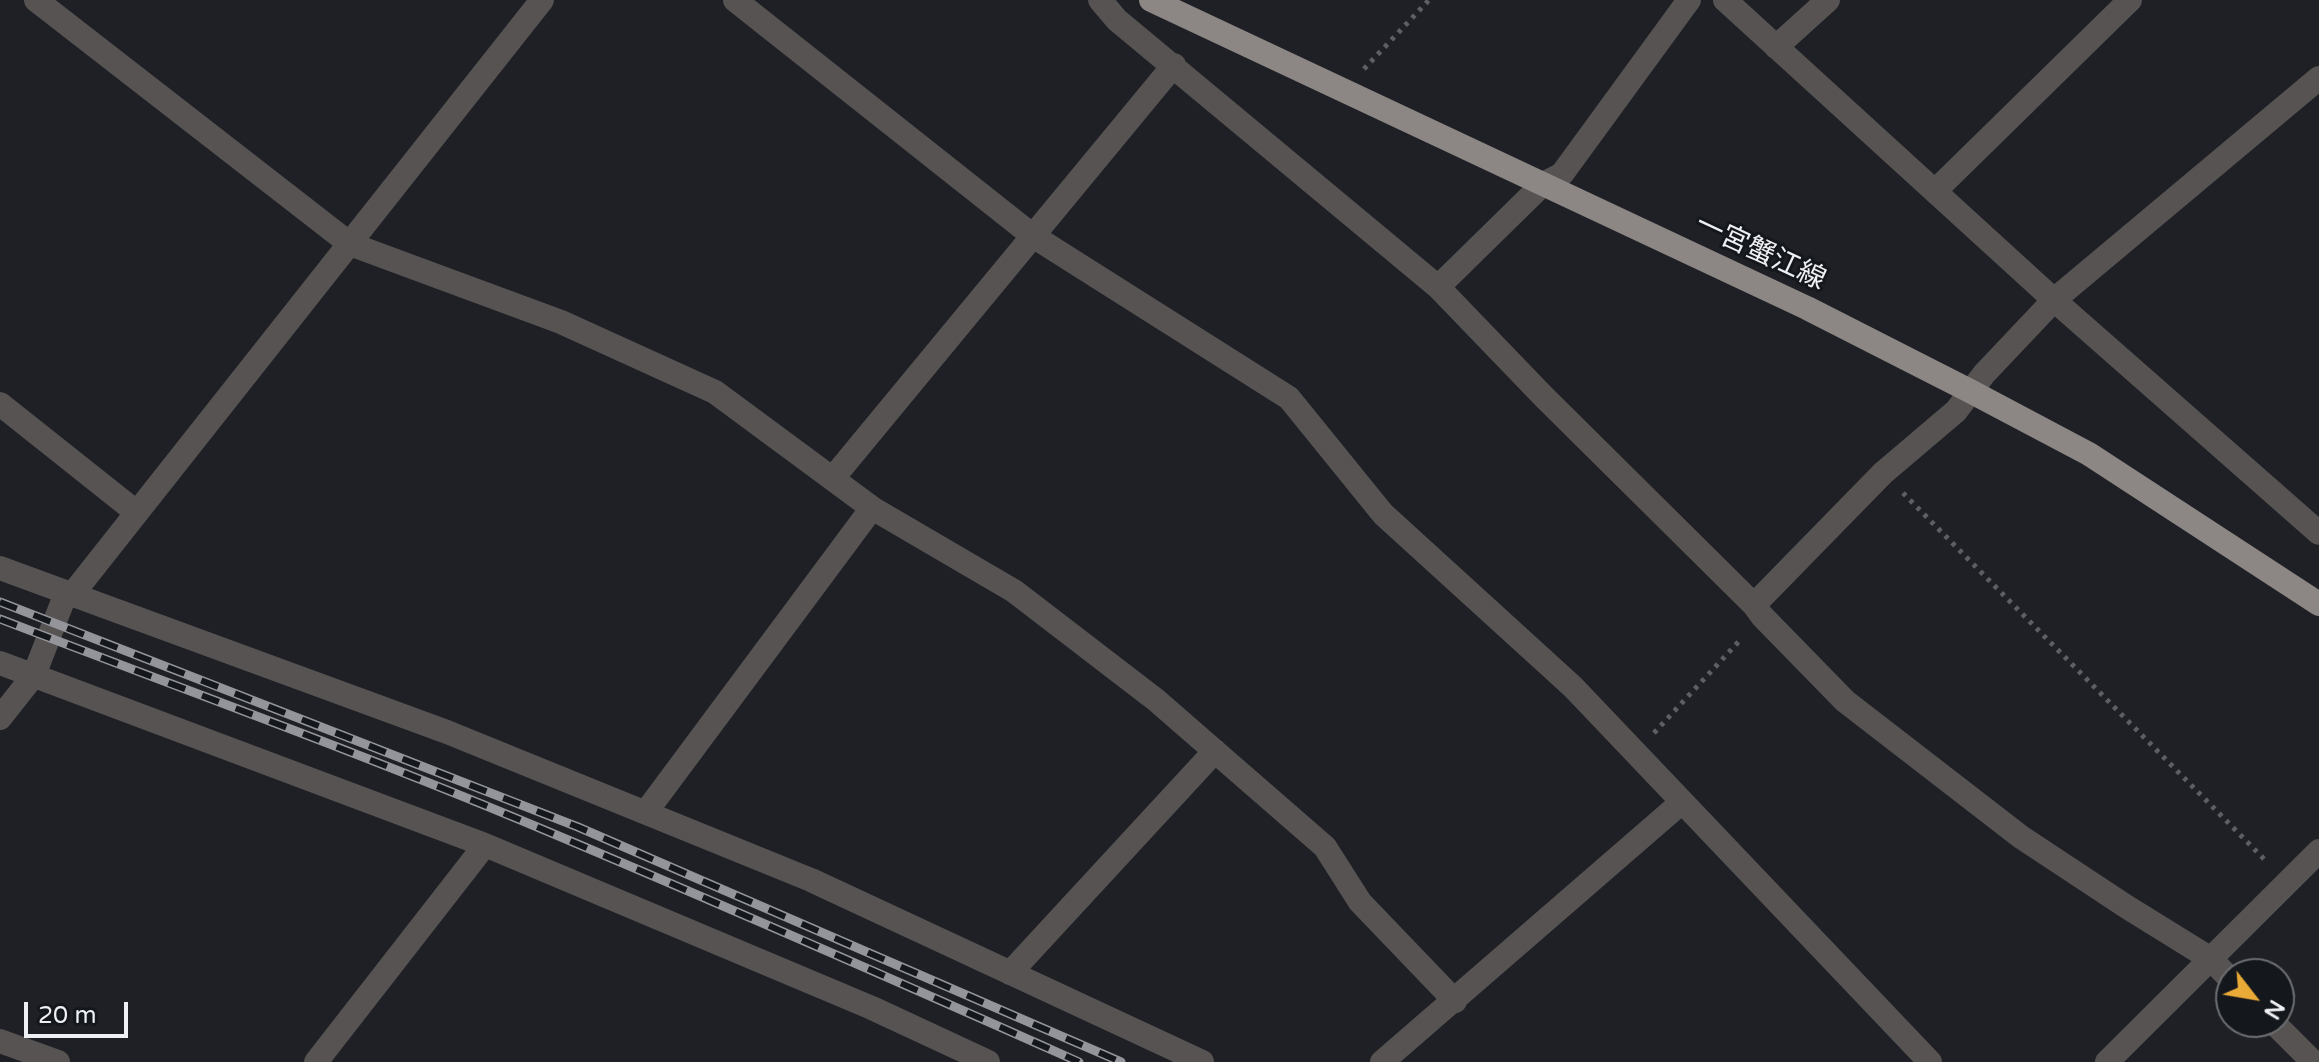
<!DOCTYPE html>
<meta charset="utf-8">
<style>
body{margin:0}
#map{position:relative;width:2319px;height:1062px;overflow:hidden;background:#1e2025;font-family:"Varela Round",sans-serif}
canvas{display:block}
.north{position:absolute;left:2215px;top:958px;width:80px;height:80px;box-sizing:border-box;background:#14171b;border:2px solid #6c6e72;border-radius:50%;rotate:121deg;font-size:22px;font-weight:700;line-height:32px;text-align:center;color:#eff0f4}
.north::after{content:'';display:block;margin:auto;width:28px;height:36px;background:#eaaa38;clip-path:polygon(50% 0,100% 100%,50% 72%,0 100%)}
.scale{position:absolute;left:24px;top:1002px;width:104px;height:36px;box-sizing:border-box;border:4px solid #eff0f4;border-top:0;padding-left:10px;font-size:24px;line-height:28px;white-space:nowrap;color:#eff0f4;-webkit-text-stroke:6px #14171b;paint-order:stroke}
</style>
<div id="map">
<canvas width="2319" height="1062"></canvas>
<div class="north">N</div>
<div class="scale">20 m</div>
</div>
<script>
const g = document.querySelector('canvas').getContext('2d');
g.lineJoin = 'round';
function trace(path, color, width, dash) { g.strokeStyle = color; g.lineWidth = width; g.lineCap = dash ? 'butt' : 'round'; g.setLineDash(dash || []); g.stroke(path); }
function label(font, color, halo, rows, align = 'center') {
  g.font = font + ' "Varela Round","Noto Sans JP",sans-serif'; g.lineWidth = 6; g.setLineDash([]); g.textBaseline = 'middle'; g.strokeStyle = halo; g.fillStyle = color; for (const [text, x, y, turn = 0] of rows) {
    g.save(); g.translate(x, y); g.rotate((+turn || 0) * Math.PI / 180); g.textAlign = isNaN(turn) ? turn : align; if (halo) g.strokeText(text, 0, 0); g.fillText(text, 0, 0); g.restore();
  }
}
const path = new Path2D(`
 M 1364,69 L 1429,0
 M 1903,493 L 2267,862
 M 1654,733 L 1742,638`);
const minor = new Path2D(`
 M 36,0 L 350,244 L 561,322 L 715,392 L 872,508 L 1014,591 L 1156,700 L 1325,847 L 1360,902 L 1455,1001
 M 735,0 L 1033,236 L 1289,398 L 1383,514 L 1572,686 L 1930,1062
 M 1100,0 L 1117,20 L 1438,287 L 1544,397 L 1754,605 L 1762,616 L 1845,701 L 2021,837 L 2127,907 L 2211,959 L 2231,980
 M 1725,0 L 2054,300 L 2319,533
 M 1776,47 L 1828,0
 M 1935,191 L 2130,0
 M 1438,287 L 1543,184 L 1562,174 L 1689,0
 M 0,404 L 136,512
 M 833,478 L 1174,65
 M 0,568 L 447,732 L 811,880 L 1202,1062
 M 71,596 L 542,0
 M 1754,605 L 1883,473 L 1956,411 L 1984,374 L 2054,300 L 2319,78
 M 0,663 L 485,845 L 872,1008 L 988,1062
 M 0,718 L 34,675 L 66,593
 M 646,812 L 872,508
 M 1010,973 L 1215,751
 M 2273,1022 L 2313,1062
 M 0,1041 L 58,1062
 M 316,1062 L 485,845
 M 1382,1062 L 1682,802
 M 2107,1062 L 2319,851`);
const major = new Path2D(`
 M 1151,0 L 1807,308 L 1970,391 L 2089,454 L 2319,604`);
const rail = new Path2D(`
 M 0,602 L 578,827 L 1121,1062
 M 0,619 C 177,687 355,751 530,824 C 714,901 897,981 1079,1062`);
const streetNames = [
 ["一宮蟹江線",1760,253,25]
];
trace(path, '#5d5f64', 5, [4, 6]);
trace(minor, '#565352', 24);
trace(major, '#8c8684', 24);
trace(rail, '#94959a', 9);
trace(rail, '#14171b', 6, [18]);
label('28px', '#eff0f4', '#14171b', streetNames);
</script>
